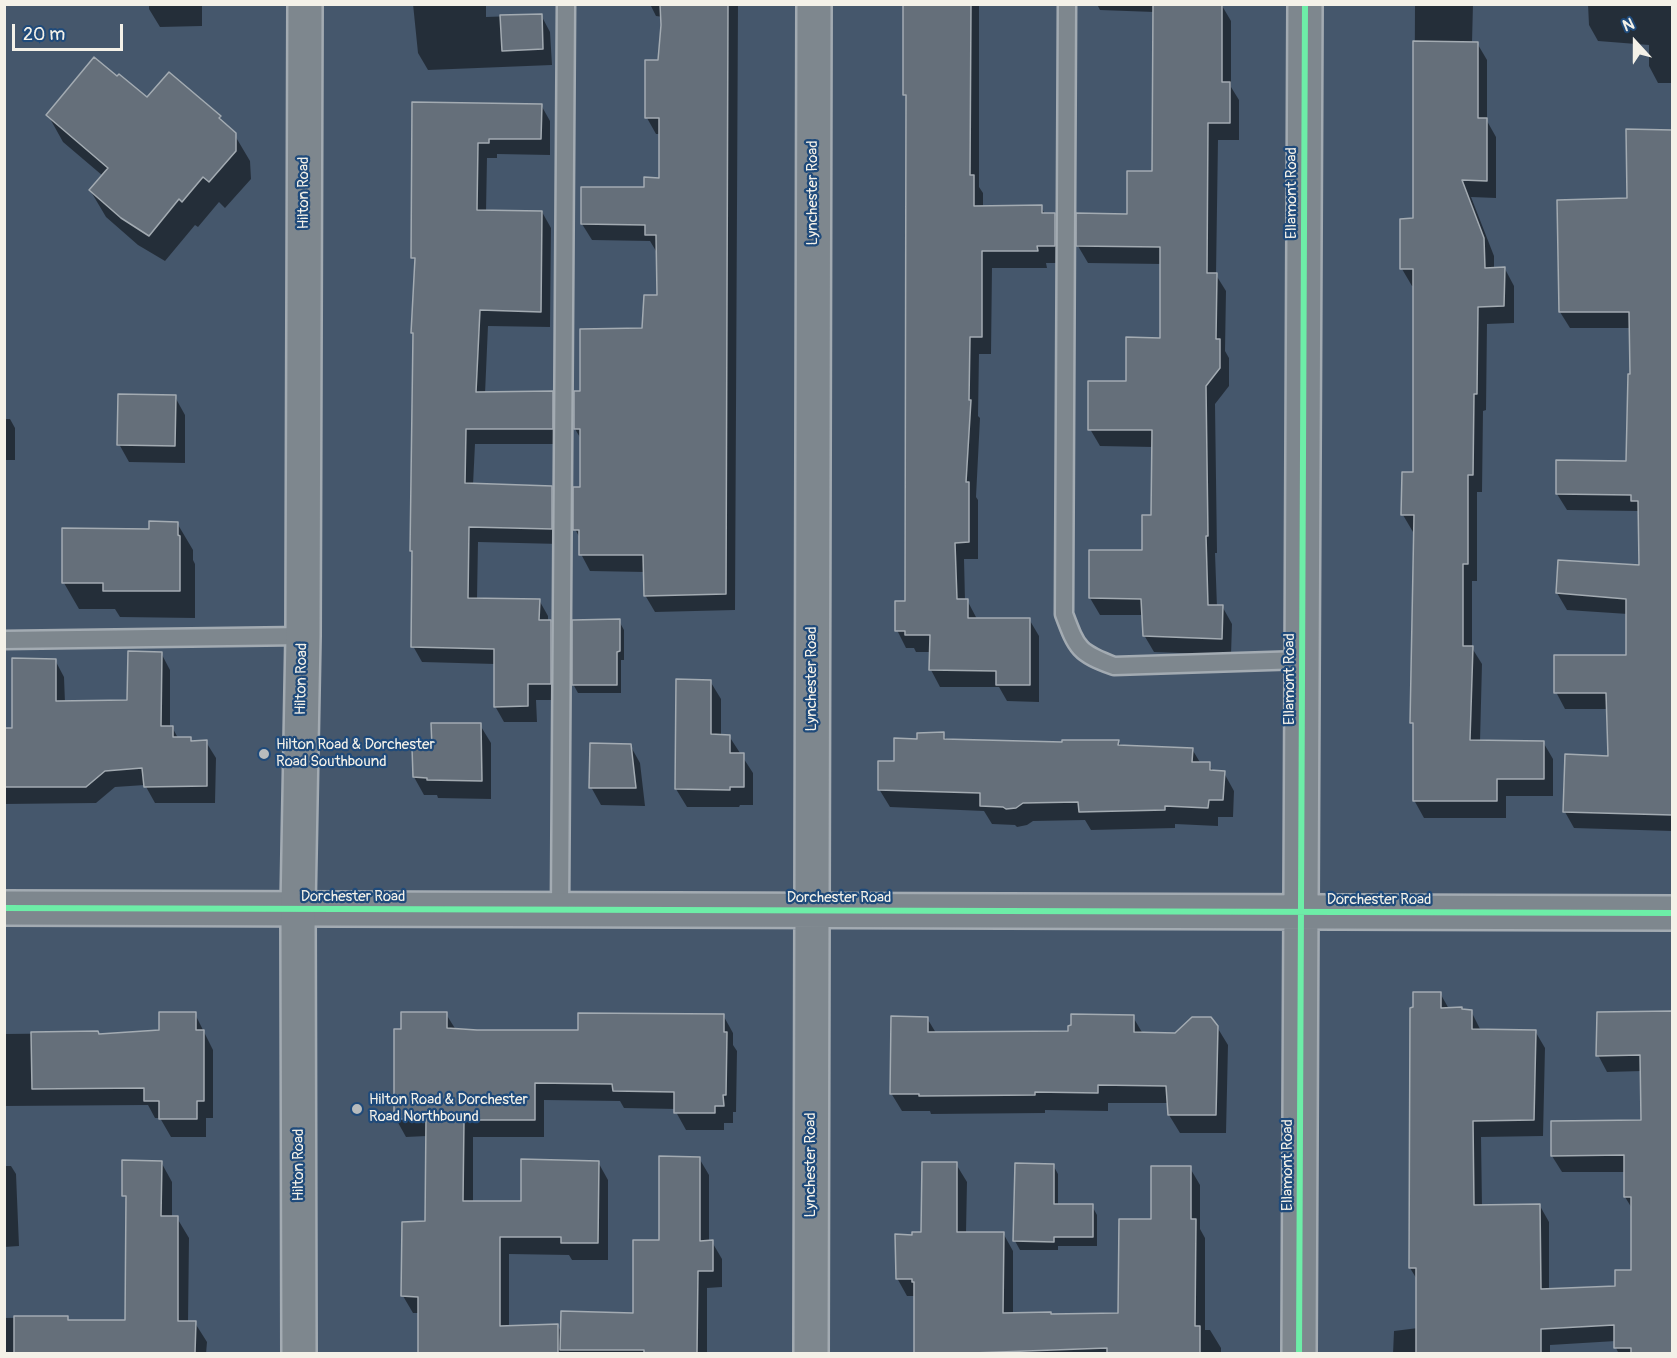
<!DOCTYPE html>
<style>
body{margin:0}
#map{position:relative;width:1677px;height:1358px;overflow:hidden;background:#45576c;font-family:Pangolin,sans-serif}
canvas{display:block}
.frame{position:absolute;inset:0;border:6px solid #f4f1e8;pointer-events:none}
.north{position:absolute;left:1605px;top:12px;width:60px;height:60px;-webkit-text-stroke:4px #1f4a7a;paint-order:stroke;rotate:339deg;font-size:16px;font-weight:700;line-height:24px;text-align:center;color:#f4f1e8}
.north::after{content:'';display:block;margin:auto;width:21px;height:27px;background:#f4f1e8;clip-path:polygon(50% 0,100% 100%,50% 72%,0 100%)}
.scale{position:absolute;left:12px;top:24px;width:111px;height:27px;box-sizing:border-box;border:3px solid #f4f1e8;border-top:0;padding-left:8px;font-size:18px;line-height:21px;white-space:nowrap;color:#f4f1e8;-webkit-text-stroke:4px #1f4a7a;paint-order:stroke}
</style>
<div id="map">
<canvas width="1677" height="1358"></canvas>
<div class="frame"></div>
<div class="north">N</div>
<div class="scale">20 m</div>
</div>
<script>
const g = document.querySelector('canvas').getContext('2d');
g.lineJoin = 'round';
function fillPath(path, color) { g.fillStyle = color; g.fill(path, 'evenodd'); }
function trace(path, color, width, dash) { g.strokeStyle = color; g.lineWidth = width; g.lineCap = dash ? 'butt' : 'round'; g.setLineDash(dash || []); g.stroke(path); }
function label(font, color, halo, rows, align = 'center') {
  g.font = font + ' Pangolin,sans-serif'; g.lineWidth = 4.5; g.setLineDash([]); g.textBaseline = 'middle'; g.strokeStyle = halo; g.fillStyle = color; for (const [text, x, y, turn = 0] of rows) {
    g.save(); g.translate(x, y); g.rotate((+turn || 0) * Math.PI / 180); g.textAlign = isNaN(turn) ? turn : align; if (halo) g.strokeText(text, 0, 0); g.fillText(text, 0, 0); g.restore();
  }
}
const shadow = new Path2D(`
 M 149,4 L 202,4 L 202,26 L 160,27 L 149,9 Z
 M 413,4 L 486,4 L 486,17 L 541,15 L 550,32 L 552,65 L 428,70 L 418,53 Z
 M 650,4 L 738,4 L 735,610 L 655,612 L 645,595 L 645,572 L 590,571 L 581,554 L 581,540 L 575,529 L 581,489 L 581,439 L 575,429 L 582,393 L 644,330 L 659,297 L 658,251 L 656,251 L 650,241 L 592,240 L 582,224 L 660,179 L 660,134 L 656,134 L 647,118 L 660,62 L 663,17 L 656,16 Z
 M 905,4 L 979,4 L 979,187 L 983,193 L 983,207 L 1041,207 L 1045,214 L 1055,215 L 1065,232 L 1064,263 L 1046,263 L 1047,268 L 992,268 L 991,354 L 979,354 L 978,416 L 980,418 L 976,497 L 978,500 L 978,559 L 964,559 L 965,600 L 967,600 L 977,619 L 1029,619 L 1039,636 L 1039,702 L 1007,701 L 999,687 L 940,687 L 931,670 L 931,652 L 916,652 L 914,648 L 906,648 L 897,630 L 906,603 L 908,100 L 904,94 Z
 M 1097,4 L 1221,4 L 1231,21 L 1231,87 L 1239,100 L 1239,140 L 1218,140 L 1216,275 L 1226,291 L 1225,351 L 1229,358 L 1229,386 L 1215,404 L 1217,553 L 1215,553 L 1217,607 L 1222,606 L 1232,624 L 1231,655 L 1154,652 L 1144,635 L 1143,615 L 1100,615 L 1090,598 L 1091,552 L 1144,552 L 1152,516 L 1153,447 L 1100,446 L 1090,429 L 1162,339 L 1162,264 L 1088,263 L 1078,246 L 1128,215 L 1154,173 L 1154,12 L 1100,10 Z
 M 1415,4 L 1473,4 L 1472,43 L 1477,43 L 1487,60 L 1487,121 L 1496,137 L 1496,198 L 1471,197 L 1494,256 L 1494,269 L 1505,269 L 1514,286 L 1514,323 L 1487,324 L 1486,410 L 1483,411 L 1482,492 L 1477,492 L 1477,581 L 1472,581 L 1472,648 L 1482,664 L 1480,742 L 1543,742 L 1553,759 L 1553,796 L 1506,796 L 1506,818 L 1424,818 L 1414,800 L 1415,727 L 1412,722 L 1415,532 L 1413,532 L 1403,515 L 1415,474 L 1414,286 L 1412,286 L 1402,269 L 1414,220 Z
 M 1588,4 L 1672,4 L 1672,83 L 1658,83 L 1649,66 L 1649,45 L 1598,41 L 1589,25 Z
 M 169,74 L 220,117 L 224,125 L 234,134 L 250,161 L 251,179 L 225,208 L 219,202 L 198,227 L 195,225 L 165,261 L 138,245 L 106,217 L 90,190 L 103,176 L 63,142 L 48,115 L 147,100 Z
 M 414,104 L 541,105 L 550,121 L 550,155 L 497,154 L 497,158 L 487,158 L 486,212 L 542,212 L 551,228 L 550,327 L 488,326 L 485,394 L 552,393 L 561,409 L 561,444 L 475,444 L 473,485 L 551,488 L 561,504 L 560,544 L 478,542 L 477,599 L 539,600 L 548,616 L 548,622 L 551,621 L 560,637 L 559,700 L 536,700 L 537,722 L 504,722 L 495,706 L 495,664 L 422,662 L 413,646 L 413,554 L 412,551 L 416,263 L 413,257 Z
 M 1628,131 L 1672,132 L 1672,831 L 1574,828 L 1565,812 L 1609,757 L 1608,709 L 1565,709 L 1556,692 L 1628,657 L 1628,614 L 1567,610 L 1557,593 L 1640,567 L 1638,511 L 1567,510 L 1557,494 L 1627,462 L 1632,376 L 1631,328 L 1570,328 L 1560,312 L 1628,200 Z
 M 175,397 L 185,415 L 185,463 L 129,462 L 119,444 Z
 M 4,419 L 10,419 L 15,428 L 15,460 L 4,460 Z
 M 177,523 L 193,550 L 193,560 L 195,564 L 195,618 L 120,617 L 115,609 L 79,609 L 64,583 L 151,530 Z
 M 619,621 L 624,630 L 624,660 L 621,660 L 621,693 L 578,693 L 573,684 Z
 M 161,653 L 170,670 L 170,727 L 172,727 L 178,738 L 190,738 L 193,742 L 206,742 L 216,758 L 215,803 L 155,803 L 145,785 L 115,787 L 96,803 L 4,804 L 4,730 L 14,730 L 55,660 L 64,677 L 65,703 L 129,702 Z
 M 710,681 L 721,699 L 721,736 L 729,736 L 753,773 L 753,805 L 740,805 L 739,807 L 687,807 L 676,789 Z
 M 480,725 L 491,743 L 491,799 L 438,798 L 437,795 L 424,795 L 414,777 L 433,749 Z
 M 943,734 L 947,741 L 1064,743 L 1118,741 L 1121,746 L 1192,749 L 1201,764 L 1209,764 L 1213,772 L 1224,773 L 1234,791 L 1233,817 L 1218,817 L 1218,826 L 1175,824 L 1175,828 L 1091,830 L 1085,820 L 1033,821 L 1027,825 L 1017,827 L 1015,825 L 992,824 L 984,811 L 890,807 L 879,789 L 896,763 L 918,740 Z
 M 630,745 L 640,763 L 645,806 L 601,805 L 591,787 Z
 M 1440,993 L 1449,1009 L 1471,1011 L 1481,1031 L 1535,1031 L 1545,1048 L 1543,1136 L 1481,1137 L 1482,1207 L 1540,1206 L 1549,1222 L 1549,1290 L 1617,1288 L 1633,1271 L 1633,1210 L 1625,1197 L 1626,1172 L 1562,1172 L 1552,1156 L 1642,1122 L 1642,1071 L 1607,1072 L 1598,1055 L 1598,1014 L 1672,1012 L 1672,1354 L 1619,1354 L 1616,1348 L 1616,1341 L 1550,1345 L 1550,1354 L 1393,1354 L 1394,1331 L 1418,1328 L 1418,1281 L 1410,1268 L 1411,1009 Z
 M 195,1014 L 213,1050 L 213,1118 L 206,1118 L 206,1137 L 171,1137 L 160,1118 L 155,1118 L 148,1105 L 4,1106 L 4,1034 L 98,1033 L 99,1035 L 160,1032 Z
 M 446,1014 L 456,1030 L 579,1031 L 723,1015 L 733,1033 L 733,1045 L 737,1051 L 736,1112 L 733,1112 L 733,1123 L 724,1123 L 724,1130 L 686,1130 L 676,1112 L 676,1109 L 624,1108 L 620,1101 L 544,1100 L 544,1137 L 473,1137 L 473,1202 L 523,1203 L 598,1162 L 608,1180 L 608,1260 L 572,1260 L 569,1255 L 509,1254 L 509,1327 L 558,1326 L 562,1334 L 635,1314 L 660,1242 L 699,1158 L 709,1175 L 709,1242 L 712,1242 L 722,1259 L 722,1287 L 707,1288 L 707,1354 L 418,1354 L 419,1313 L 413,1313 L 403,1296 L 426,1222 L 427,1136 L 406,1137 L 396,1119 L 396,1031 Z
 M 1133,1017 L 1143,1034 L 1175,1034 L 1217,1027 L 1228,1045 L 1226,1133 L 1180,1133 L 1169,1115 L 1169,1103 L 1108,1103 L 1108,1111 L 1045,1110 L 1045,1113 L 931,1114 L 930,1111 L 902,1111 L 891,1093 L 927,1018 L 936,1033 L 1070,1032 Z
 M 161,1162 L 172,1182 L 172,1218 L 177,1218 L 189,1238 L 188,1323 L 195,1323 L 207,1342 L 206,1354 L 4,1354 L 4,1318 L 67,1317 L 70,1322 L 127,1322 L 127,1201 L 124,1195 Z
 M 956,1164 L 967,1182 L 966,1233 L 1003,1233 L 1013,1251 L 1013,1314 L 1052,1316 L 1120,1314 L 1152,1220 L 1190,1168 L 1200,1185 L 1200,1229 L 1205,1238 L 1205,1330 L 1210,1330 L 1221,1348 L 1221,1354 L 916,1354 L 916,1296 L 907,1296 L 897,1278 L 913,1236 L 922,1233 Z
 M 1017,1165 L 1053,1165 L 1058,1174 L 1058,1206 L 1092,1206 L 1097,1215 L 1097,1246 L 1058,1246 L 1058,1250 L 1020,1250 L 1015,1241 Z
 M 4,1166 L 11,1166 L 16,1174 L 19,1246 L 4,1247 Z`);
const building = new Path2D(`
 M 660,4 L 728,4 L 726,594 L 644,596 L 643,555 L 579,555 L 579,530 L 573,530 L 573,487 L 580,487 L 580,429 L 574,429 L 574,391 L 580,391 L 580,329 L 642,328 L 644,295 L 657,295 L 656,235 L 645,235 L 645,225 L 581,224 L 581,187 L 644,187 L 644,177 L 659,178 L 659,118 L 645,118 L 645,60 L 658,60 L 661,25 Z
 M 903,4 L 971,4 L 970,175 L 974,175 L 974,206 L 1042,205 L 1042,213 L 1055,213 L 1055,246 L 1037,246 L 1038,251 L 982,251 L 982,337 L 970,337 L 969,400 L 971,400 L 966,482 L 969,482 L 969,542 L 955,543 L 957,599 L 968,599 L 968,618 L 1030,618 L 1030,685 L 996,685 L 996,671 L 929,670 L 930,635 L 905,635 L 905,631 L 895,631 L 895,601 L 905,601 L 906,95 L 903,95 Z
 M 1153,4 L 1222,4 L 1222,82 L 1230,82 L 1230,123 L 1208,123 L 1207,273 L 1217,273 L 1216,339 L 1220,339 L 1220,368 L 1206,386 L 1208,536 L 1206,536 L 1208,605 L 1223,605 L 1222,639 L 1143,636 L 1141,599 L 1089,598 L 1089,550 L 1142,550 L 1142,515 L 1151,515 L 1152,430 L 1088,430 L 1088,381 L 1126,381 L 1126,337 L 1160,338 L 1160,247 L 1076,246 L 1076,213 L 1127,214 L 1127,171 L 1152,171 Z
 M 542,14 L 543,49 L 502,51 L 500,15 Z
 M 1413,41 L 1478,42 L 1478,118 L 1487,118 L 1487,181 L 1462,180 L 1484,238 L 1485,268 L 1505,267 L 1504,306 L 1478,307 L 1477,394 L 1474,394 L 1473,475 L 1468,475 L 1468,564 L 1463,564 L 1463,646 L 1473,646 L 1470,740 L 1544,741 L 1544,779 L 1497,779 L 1497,801 L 1413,801 L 1413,723 L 1410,723 L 1414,515 L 1401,515 L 1402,472 L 1413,472 L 1413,269 L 1400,269 L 1400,219 L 1413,218 Z
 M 94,57 L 117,76 L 119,74 L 147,97 L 169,72 L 221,116 L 219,118 L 236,133 L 236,151 L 209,182 L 203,177 L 182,202 L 179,199 L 149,236 L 121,218 L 89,190 L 108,168 L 46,115 Z
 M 412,102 L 542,104 L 541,139 L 489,139 L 489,143 L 478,143 L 477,210 L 542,211 L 541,312 L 480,310 L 476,392 L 553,391 L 553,429 L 466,429 L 465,483 L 552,486 L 552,529 L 469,527 L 468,598 L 540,599 L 539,620 L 551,620 L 551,684 L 528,684 L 528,706 L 494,707 L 494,649 L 411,647 L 412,551 L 410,551 L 413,333 L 411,333 L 415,258 L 411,258 Z
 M 1626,129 L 1672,130 L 1672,815 L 1563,812 L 1565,754 L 1608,756 L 1606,693 L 1554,693 L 1554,655 L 1626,655 L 1626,599 L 1556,593 L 1558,560 L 1639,565 L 1638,501 L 1631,501 L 1631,495 L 1556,494 L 1556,460 L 1626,461 L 1628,374 L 1630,374 L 1629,312 L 1559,312 L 1557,200 L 1627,198 Z
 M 118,394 L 176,395 L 175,446 L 117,445 Z
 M 149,521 L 178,522 L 178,535 L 180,536 L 180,591 L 103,591 L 103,583 L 62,583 L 62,528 L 149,529 Z
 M 620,619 L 620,651 L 617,652 L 617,685 L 572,685 L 572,620 Z
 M 128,651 L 162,652 L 161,726 L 173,726 L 173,737 L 191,737 L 191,741 L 207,740 L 207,786 L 144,787 L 142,768 L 105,771 L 86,787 L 4,787 L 4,728 L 12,728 L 12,658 L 56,659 L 56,701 L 127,700 Z
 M 676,679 L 711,680 L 711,734 L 730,735 L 730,753 L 744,753 L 744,787 L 730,787 L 730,790 L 675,789 Z
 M 431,723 L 481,723 L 482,781 L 427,780 L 427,778 L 413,777 L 412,748 L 432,747 Z
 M 944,732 L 944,739 L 1062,742 L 1062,740 L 1119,740 L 1118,745 L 1193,748 L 1192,762 L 1210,762 L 1210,770 L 1225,771 L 1223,800 L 1209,800 L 1208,808 L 1165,806 L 1165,810 L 1079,812 L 1078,802 L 1023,803 L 1016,808 L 1006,809 L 1003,807 L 980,806 L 980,793 L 878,790 L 878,761 L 894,761 L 894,738 L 917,739 L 917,733 Z
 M 590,743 L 631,744 L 636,788 L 589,788 Z
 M 1413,992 L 1441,992 L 1441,1008 L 1462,1007 L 1462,1009 L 1472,1010 L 1472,1029 L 1536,1030 L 1534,1120 L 1473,1121 L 1474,1205 L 1540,1204 L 1541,1289 L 1615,1286 L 1615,1270 L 1631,1270 L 1631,1197 L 1624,1197 L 1624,1155 L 1551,1156 L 1551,1121 L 1641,1120 L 1640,1055 L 1596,1056 L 1597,1012 L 1672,1011 L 1672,1353 L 1631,1353 L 1631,1348 L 1614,1348 L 1614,1325 L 1541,1329 L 1541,1353 L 1416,1353 L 1416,1268 L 1409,1268 L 1410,1008 L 1413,1007 Z
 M 159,1012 L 196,1012 L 196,1030 L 204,1030 L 204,1101 L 197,1101 L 197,1119 L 159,1119 L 159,1101 L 144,1101 L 144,1088 L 32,1089 L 31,1032 L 98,1031 L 99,1034 L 159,1030 Z
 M 401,1012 L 447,1012 L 447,1028 L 477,1030 L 578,1030 L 578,1013 L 724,1014 L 724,1032 L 727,1032 L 726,1095 L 723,1095 L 724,1106 L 715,1106 L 715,1113 L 674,1113 L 674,1092 L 613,1091 L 612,1084 L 535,1083 L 535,1120 L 464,1120 L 463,1201 L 521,1201 L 521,1159 L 599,1161 L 598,1243 L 561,1243 L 561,1237 L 500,1237 L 500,1326 L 558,1324 L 558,1353 L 418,1353 L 418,1297 L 401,1296 L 402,1222 L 425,1221 L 426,1119 L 394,1119 L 394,1029 L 401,1029 Z
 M 1071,1014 L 1134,1015 L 1134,1032 L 1175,1033 L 1192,1017 L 1211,1017 L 1218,1026 L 1216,1115 L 1168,1115 L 1166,1086 L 1098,1085 L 1098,1093 L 1035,1092 L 1035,1095 L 919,1096 L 919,1094 L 890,1094 L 891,1016 L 928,1017 L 928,1032 L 1068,1031 L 1068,1026 L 1071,1025 Z
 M 659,1156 L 700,1157 L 700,1241 L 713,1240 L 713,1271 L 698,1271 L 697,1353 L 644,1353 L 644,1350 L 560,1350 L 561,1311 L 633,1313 L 633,1240 L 659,1240 Z
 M 122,1160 L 162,1161 L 161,1216 L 178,1216 L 178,1321 L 196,1321 L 195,1353 L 14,1353 L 14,1316 L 68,1316 L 68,1320 L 125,1320 L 126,1196 L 122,1196 Z
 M 922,1162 L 957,1162 L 957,1232 L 1004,1232 L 1003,1313 L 1051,1312 L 1051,1314 L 1118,1313 L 1119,1219 L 1151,1219 L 1151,1166 L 1191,1166 L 1191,1219 L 1196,1219 L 1195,1326 L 1200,1326 L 1200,1353 L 1107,1353 L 1107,1348 L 973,1353 L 914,1353 L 914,1282 L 912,1282 L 912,1279 L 896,1279 L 895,1234 L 912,1235 L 912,1232 L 921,1232 Z
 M 1015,1163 L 1054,1164 L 1054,1204 L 1093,1204 L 1093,1237 L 1054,1237 L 1054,1242 L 1013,1241 Z`);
const service = new Path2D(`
 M 1067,4 L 1064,614 C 1077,649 1079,653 1114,666 L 1302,660
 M 4,640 L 303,636
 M 560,909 L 566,4`);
const minor = new Path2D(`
 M 4,908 L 1672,913
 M 811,1354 L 814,4
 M 1299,1354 L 1305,4`);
const primary = new Path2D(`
 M 299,1354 L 298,908 L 303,636 L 305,4`);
const cycleway = new Path2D(`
 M 4,908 L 1672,913
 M 1299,1354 L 1305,4`);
const markers = [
 [264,754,6,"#b7bbbd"],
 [357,1109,6,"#b7bbbd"]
];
const streetNames = [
 ["Hilton Road",304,193,-90],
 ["Lynchester Road",813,193,-90],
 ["Ellamont Road",1292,193,-90],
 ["Hilton Road",302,679,-89],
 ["Lynchester Road",812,679,-90],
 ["Ellamont Road",1290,679,-90],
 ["Dorchester Road",353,897],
 ["Dorchester Road",839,898],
 ["Dorchester Road",1379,900],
 ["Hilton Road",299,1165,-90],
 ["Lynchester Road",811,1165,-90],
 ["Ellamont Road",1288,1165,-90]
];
const poiNames = [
 ["Hilton Road & Dorchester",276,745],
 ["Road Southbound",276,762],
 ["Hilton Road & Dorchester",369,1100],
 ["Road Northbound",369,1117]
];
fillPath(shadow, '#0007');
fillPath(building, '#656f7a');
trace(building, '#a3abb2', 1.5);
trace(service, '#a3abb2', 21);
trace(minor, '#a3abb2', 38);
trace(primary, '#a3abb2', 38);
trace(service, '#7e878e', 16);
trace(minor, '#7e878e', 33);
trace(primary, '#7e878e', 33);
trace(cycleway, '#6deda7', 6);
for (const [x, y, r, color] of markers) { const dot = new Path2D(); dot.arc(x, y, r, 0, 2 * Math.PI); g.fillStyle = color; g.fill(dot); trace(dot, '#1f4a7a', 2); }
label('15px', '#f4f1e8', '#1f4a7a', streetNames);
label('15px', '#f4f1e8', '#1f4a7a', poiNames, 'left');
</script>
